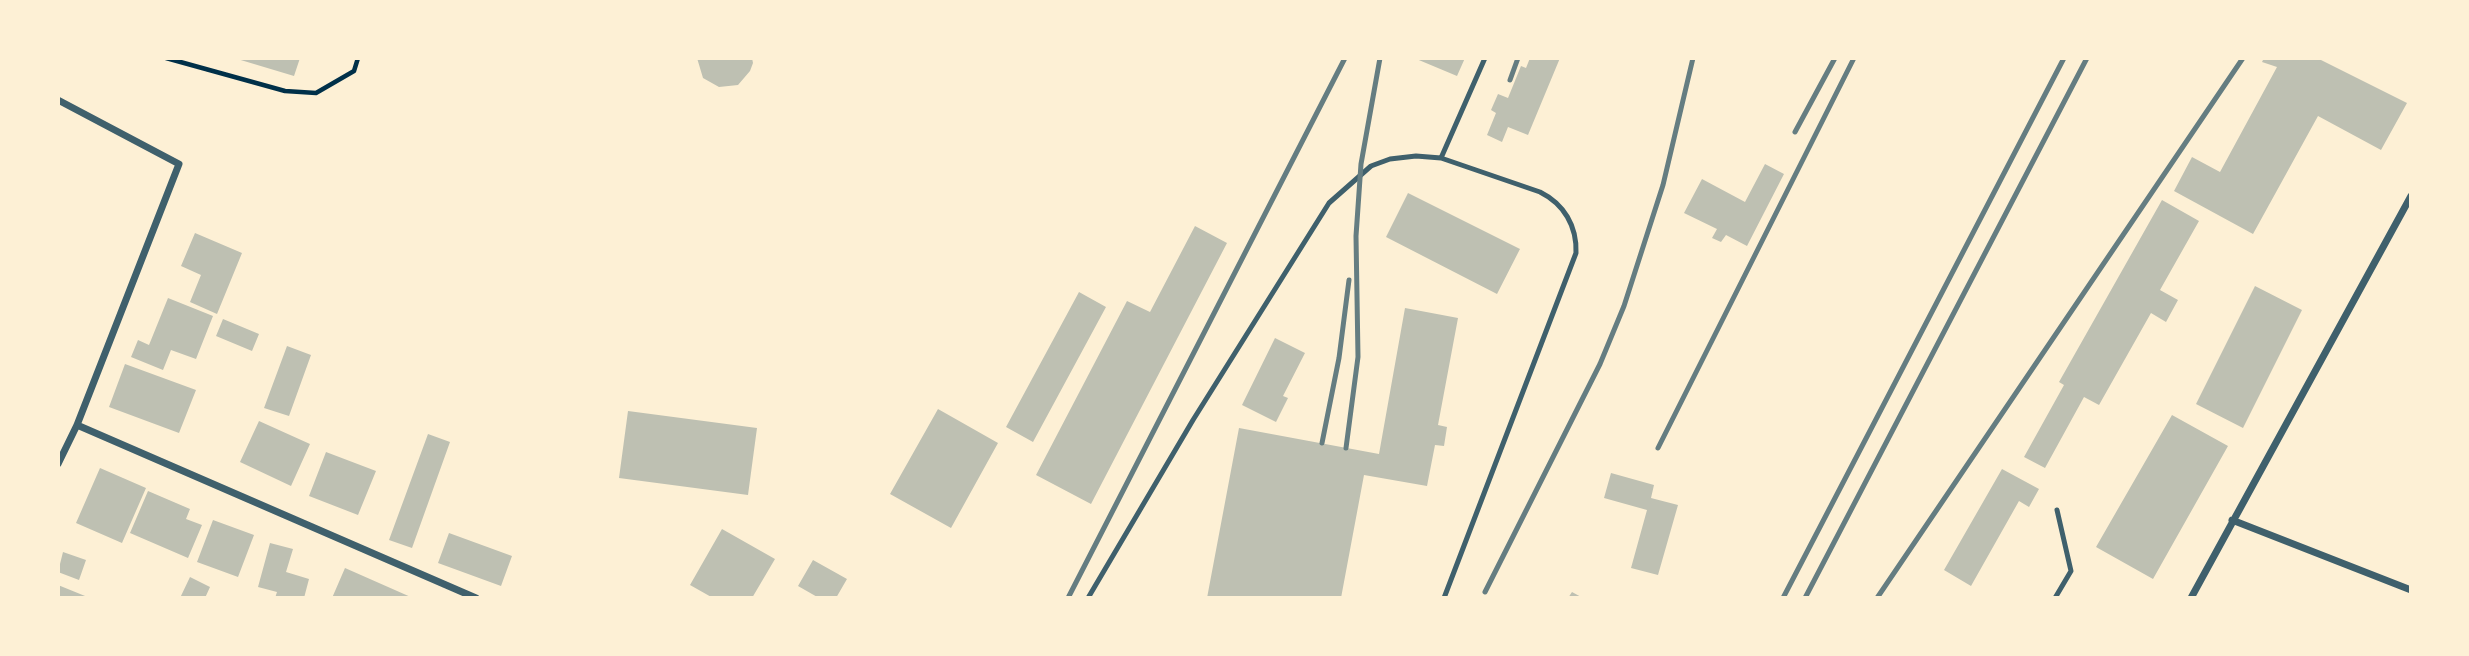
<!DOCTYPE html>
<style>
body{margin:0}
#map{position:relative;width:2469px;height:656px;overflow:hidden;background:#fdf0d5;font-family:Roboto,sans-serif}
canvas{display:block}
.frame{position:absolute;inset:0;border:60px solid #fdf0d5;pointer-events:none}
</style>
<div id="map">
<canvas width="2469" height="656"></canvas>
<div class="frame"></div>
</div>
<script>
const g = document.querySelector('canvas').getContext('2d');
g.lineJoin = 'round';
function fillPath(path, color) { g.fillStyle = color; g.fill(path, 'evenodd'); }
function trace(path, color, width, dash) { g.strokeStyle = color; g.lineWidth = width; g.lineCap = dash ? 'butt' : 'round'; g.setLineDash(dash || []); g.stroke(path); }
const building = new Path2D(`
 M 234,58 L 300,58 L 294,76 Z
 M 697,58 L 752,58 L 753,63 L 750,71 L 738,85 L 719,87 L 703,78 Z
 M 1414,58 L 1465,58 L 1457,76 Z
 M 1530,58 L 1560,58 L 1528,135 L 1508,127 L 1502,142 L 1487,135 L 1496,113 L 1491,110 L 1498,94 L 1508,98 L 1521,66 L 1526,68 Z
 M 2264,58 L 2317,58 L 2407,103 L 2381,150 L 2318,116 L 2253,234 L 2174,191 L 2192,157 L 2220,172 L 2277,67 L 2262,62 Z
 M 1765,164 L 1784,174 L 1747,246 L 1726,235 L 1721,242 L 1712,238 L 1717,229 L 1684,213 L 1702,179 L 1745,202 Z
 M 1408,193 L 1520,249 L 1497,294 L 1386,237 Z
 M 2162,200 L 2199,221 L 2160,290 L 2178,300 L 2166,322 L 2151,313 L 2099,405 L 2084,397 L 2045,468 L 2024,457 L 2064,385 L 2059,382 Z
 M 1195,226 L 1227,243 L 1091,504 L 1036,475 L 1127,301 L 1150,312 Z
 M 195,233 L 242,253 L 217,314 L 190,302 L 201,275 L 181,266 Z
 M 2255,286 L 2302,310 L 2243,428 L 2196,404 Z
 M 1079,292 L 1106,307 L 1033,442 L 1006,427 Z
 M 168,298 L 213,316 L 196,359 L 171,350 L 163,370 L 131,357 L 138,340 L 149,345 Z
 M 1405,308 L 1458,318 L 1438,425 L 1447,427 L 1444,446 L 1435,445 L 1427,486 L 1364,475 L 1341,598 L 1207,598 L 1239,428 L 1379,454 Z
 M 223,319 L 259,334 L 252,351 L 216,336 Z
 M 1275,338 L 1305,353 L 1283,396 L 1288,398 L 1276,422 L 1242,405 Z
 M 287,346 L 311,355 L 289,416 L 264,408 Z
 M 125,364 L 196,390 L 179,433 L 109,407 Z
 M 938,409 L 998,443 L 951,528 L 890,494 Z
 M 628,411 L 757,428 L 748,495 L 619,478 Z
 M 2172,415 L 2228,446 L 2153,579 L 2096,547 Z
 M 259,421 L 310,444 L 291,486 L 240,462 Z
 M 428,434 L 450,442 L 412,548 L 389,540 Z
 M 326,452 L 376,471 L 358,515 L 309,496 Z
 M 100,468 L 146,488 L 122,543 L 76,523 Z
 M 2002,469 L 2039,489 L 2029,507 L 2019,501 L 1971,586 L 1944,570 Z
 M 1611,473 L 1654,485 L 1651,498 L 1678,505 L 1658,575 L 1631,568 L 1647,510 L 1604,498 Z
 M 148,491 L 190,509 L 186,519 L 202,525 L 188,558 L 130,533 Z
 M 213,520 L 254,535 L 238,577 L 197,562 Z
 M 722,529 L 775,559 L 752,598 L 713,598 L 690,585 Z
 M 449,533 L 512,556 L 501,586 L 438,563 Z
 M 270,543 L 293,549 L 286,572 L 309,579 L 304,598 L 275,598 L 277,592 L 258,587 Z
 M 63,552 L 86,560 L 79,580 L 58,572 Z
 M 813,560 L 847,579 L 836,598 L 819,598 L 798,586 Z
 M 345,568 L 413,598 L 332,598 Z
 M 190,577 L 210,587 L 205,598 L 180,598 Z
 M 58,585 L 90,598 L 58,598 Z
 M 1572,592 L 1583,598 L 1568,598 Z`);
const path = new Path2D(`
 M 166,58 L 285,91 L 316,93 L 354,71 L 358,58`);
const service = new Path2D(`
 M 1441,158 L 1485,58
 M 1088,598 L 1193,420 L 1329,203 L 1371,166 L 1390,159 L 1416,156 L 1441,158 L 1540,192 C 1564,204 1577,226 1576,253 L 1444,598
 M 2055,598 L 2071,571 L 2057,510`);
const minor = new Path2D(`
 M 58,100 L 179,164 L 77,425 L 58,464
 M 77,425 L 476,598
 M 2232,520 L 2411,590
 M 2191,598 L 2411,196`);
const rail = new Path2D(`
 M 1510,80 L 1518,58
 M 1795,132 L 1835,58
 M 1322,443 L 1339,358 L 1349,280
 M 1346,448 L 1358,357 L 1356,236 L 1361,164 L 1380,58
 M 1658,448 L 1854,58
 M 1485,592 L 1600,364 L 1624,306 L 1663,185 L 1693,58
 M 1068,598 L 1345,58
 M 1783,598 L 2064,58
 M 1805,598 L 2087,58
 M 1877,598 L 2243,58`);
fillPath(building, '#bec0b2');
trace(path, '#003049', 4.5);
trace(service, '#3f606c', 5);
trace(minor, '#3f606c', 7);
trace(rail, '#657d81', 5);
</script>
